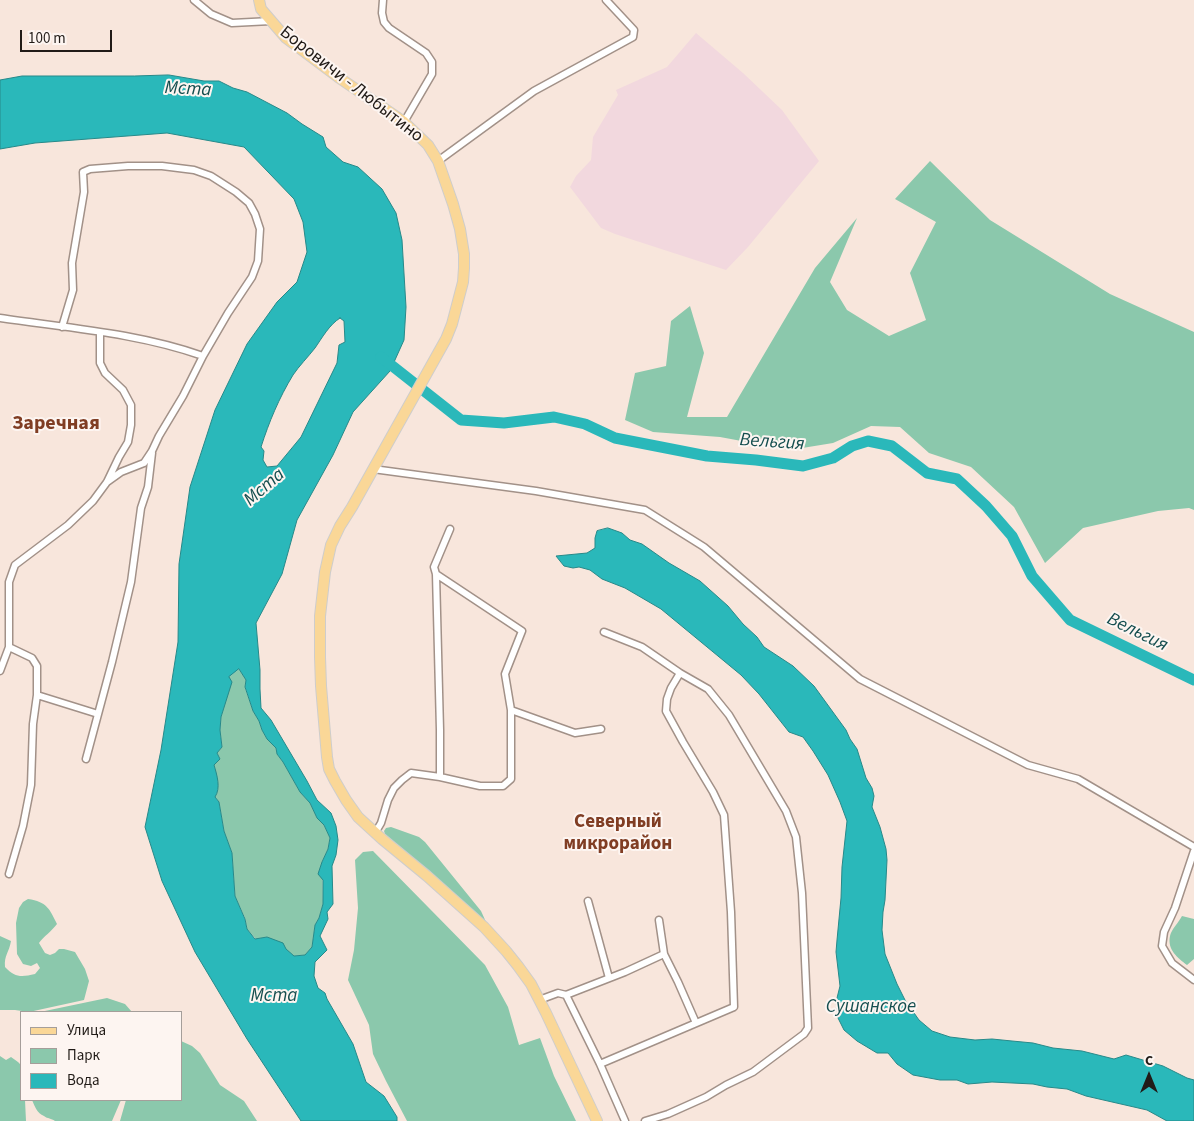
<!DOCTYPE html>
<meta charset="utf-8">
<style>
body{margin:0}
#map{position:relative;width:1194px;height:1121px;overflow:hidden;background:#f8e6dc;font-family:"Source Sans 3",sans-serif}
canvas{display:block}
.legend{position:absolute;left:20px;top:1011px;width:162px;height:90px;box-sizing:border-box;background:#fdf5f1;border:1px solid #a59e9a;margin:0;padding:6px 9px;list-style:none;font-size:15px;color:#211b17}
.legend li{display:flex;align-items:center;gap:10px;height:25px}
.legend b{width:25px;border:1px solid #a59e9a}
.north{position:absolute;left:1124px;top:1051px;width:50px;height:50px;-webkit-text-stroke:4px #fdf5f1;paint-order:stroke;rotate:0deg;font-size:14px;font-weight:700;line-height:20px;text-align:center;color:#211b17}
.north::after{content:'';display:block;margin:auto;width:18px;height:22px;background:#211b17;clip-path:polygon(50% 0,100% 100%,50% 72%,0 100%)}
.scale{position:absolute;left:20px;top:30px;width:92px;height:22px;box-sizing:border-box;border:2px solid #211b17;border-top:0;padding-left:6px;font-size:15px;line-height:18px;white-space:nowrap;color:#211b17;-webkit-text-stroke:4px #fdf5f1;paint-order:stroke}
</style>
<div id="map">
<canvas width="1194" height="1121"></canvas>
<ul class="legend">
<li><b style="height:6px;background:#fad797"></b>Улица</li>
<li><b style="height:14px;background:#8bc8ac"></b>Парк</li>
<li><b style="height:14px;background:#2ab8ba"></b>Вода</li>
</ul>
<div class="north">С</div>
<div class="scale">100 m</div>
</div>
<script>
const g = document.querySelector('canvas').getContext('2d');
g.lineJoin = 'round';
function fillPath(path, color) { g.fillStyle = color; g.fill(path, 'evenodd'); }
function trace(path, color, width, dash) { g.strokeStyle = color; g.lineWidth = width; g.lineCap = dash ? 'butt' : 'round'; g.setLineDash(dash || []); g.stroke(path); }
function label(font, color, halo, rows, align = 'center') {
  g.font = font + ' "Source Sans 3",sans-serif'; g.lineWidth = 4; g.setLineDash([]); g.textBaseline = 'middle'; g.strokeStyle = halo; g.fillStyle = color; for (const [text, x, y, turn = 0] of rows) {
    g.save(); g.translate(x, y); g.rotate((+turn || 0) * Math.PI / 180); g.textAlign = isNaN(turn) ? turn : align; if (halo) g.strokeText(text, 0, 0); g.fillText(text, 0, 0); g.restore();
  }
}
const industrial = new Path2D(`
 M 696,33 L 743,73 L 782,110 L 819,161 L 748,247 L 726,270 L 615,234 L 601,228 L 570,187 L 576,176 L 591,160 L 593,137 L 618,95 L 616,90 L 667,67 Z`);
const green = new Path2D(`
 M 930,161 L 990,220 L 1110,294 L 1194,332 L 1194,510 L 1189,508 L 1158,511 L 1083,528 L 1045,563 L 1014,507 L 971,467 L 929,453 L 900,427 L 871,426 L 833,443 L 790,450 L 720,437 L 653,432 L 625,420 L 635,373 L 666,366 L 671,321 L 690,306 L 704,353 L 687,417 L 727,417 L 815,268 L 857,218 L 830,282 L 847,310 L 889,336 L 926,320 L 910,273 L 936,222 L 895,199 Z
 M 239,669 L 246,680 L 245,688 L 253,711 L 259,721 L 262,730 L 267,739 L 276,748 L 277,754 L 283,762 L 300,792 L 310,803 L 317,818 L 324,825 L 330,838 L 328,849 L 322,862 L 323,904 L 319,918 L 315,925 L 312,947 L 305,955 L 294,956 L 267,937 L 256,939 L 247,929 L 245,918 L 235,896 L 232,853 L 224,831 L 219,802 L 215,797 L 214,765 L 220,759 L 217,753 L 222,747 L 220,730 L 221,717 L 225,703 L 229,677 Z
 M 391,827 L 419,837 L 425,842 L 481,911 L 486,922 L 486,925 L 385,834 L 384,831 L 386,828 Z
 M 373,851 L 485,965 L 508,1007 L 519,1045 L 540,1038 L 554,1076 L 576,1121 L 407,1121 L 386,1081 L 373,1054 L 369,1025 L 348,980 L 354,950 L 358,908 L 355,860 L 363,852 Z
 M 28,899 C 47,902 49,908 57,924 C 51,932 44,936 39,943 L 45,953 L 50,955 L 55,953 L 59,949 L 64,949 L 75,952 L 85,969 L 89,981 L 84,1000 L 29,1012 L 15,1010 L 0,1010 L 0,936 L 11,941 C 9,953 4,955 5,967 C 15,978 22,977 35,974 L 40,968 L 37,963 L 31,966 L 23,964 L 17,954 L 16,923 L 19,908 L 23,902 Z
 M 1182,916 L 1194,919 L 1194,959 L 1187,965 C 1178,958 1167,950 1170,936 C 1171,930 1179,922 1182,916 Z
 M 107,998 L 125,1004 L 132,1012 L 40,1012 Z
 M 181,1041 L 192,1046 L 200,1053 L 220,1085 L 244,1101 L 257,1121 L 120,1121 L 126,1100 L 181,1100 Z
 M 0,1056 L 6,1060 L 11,1057 L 18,1062 L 21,1065 L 21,1100 L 25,1100 L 26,1121 L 0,1121 Z
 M 32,1100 L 121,1100 L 112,1121 L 55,1121 C 51,1118 48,1119 44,1116 C 37,1113 35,1107 32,1100 Z`);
const water = new Path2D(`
 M 169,75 L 204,81 L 219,81 L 233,88 L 247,92 L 287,113 L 302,124 L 323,137 L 326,147 L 343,162 L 358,167 L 382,189 L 396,213 L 402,240 L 406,307 L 404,340 L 390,371 L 353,412 L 333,455 L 297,520 L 282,574 L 256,623 L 260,670 L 260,689 L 261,708 L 271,720 L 307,781 L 317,800 L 331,813 L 336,826 L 338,840 L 336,855 L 332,866 L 333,904 L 327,912 L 328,919 L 320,936 L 327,950 L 315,962 L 314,976 L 318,988 L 325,993 L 327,999 L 353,1044 L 366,1082 L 384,1096 L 397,1117 L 397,1121 L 301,1121 L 247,1039 L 195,952 L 162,881 L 145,827 L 161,750 L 178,642 L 179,564 L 190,487 L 215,410 L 247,344 L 277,302 L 297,282 L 307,252 L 303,222 L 294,199 L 244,147 L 167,133 L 35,143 L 0,149 L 0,80 L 22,76 L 134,76 ZM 340,318 L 344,321 L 345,342 L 339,345 L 337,363 L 301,437 L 277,466 L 267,467 L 263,460 L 264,451 L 261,447 C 269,422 279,398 293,375 C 299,366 308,357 315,348 C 322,338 329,325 340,318 ZM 239,669 L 246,680 L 245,687 L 253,711 L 259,721 L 262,730 L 267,739 L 276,748 L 277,754 L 283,762 L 300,792 L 310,803 L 317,818 L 324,825 L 330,838 L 328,849 L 322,862 L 318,874 L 323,880 L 323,904 L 319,918 L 315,925 L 312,947 L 305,955 L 294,956 L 286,949 L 283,943 L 267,937 L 255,939 L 247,929 L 245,919 L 235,896 L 232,853 L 224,831 L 219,802 L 215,797 C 221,788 217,775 214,765 L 220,759 L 217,753 L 222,747 L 220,730 L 221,717 L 232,682 L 229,677 Z
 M 608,528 L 622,533 L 630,540 L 642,544 L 669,563 L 700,581 L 728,606 L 743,624 L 757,637 L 764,647 L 793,666 L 814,686 L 846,730 L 850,739 L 857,749 L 866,778 L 872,788 L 874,796 L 872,807 L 880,827 L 886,849 L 887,860 L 885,900 L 883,912 L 882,930 L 885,954 L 897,984 L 905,1000 L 919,1020 L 932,1031 L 950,1037 L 975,1040 L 992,1039 L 1012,1041 L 1033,1043 L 1053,1048 L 1082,1051 L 1114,1059 L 1126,1055 L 1163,1066 L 1187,1078 L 1194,1080 L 1194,1121 L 1167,1121 L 1147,1110 L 1086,1096 L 1067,1089 L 1047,1087 L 1033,1084 L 992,1082 L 968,1084 L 957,1080 L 940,1080 L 913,1075 L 897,1064 L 888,1053 L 877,1053 L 857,1041 L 844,1030 L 838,1018 L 836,1002 L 840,986 L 836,952 L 837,940 L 841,898 L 842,867 L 847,821 L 840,802 L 828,775 L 813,751 L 803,737 L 789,732 L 759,694 L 741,675 L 661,609 L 625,588 L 602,579 L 590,570 L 579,567 L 573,568 L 564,566 L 556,556 L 587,553 L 595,548 L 595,538 L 597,531 Z`);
const river = new Path2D(`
 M 381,357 L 461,420 L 504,423 L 554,417 L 585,424 L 615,438 L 707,456 L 756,460 L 803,466 L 833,458 L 852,446 L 868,441 L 892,446 L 927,473 L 957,479 L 986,506 L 1012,536 L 1032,576 L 1070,620 L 1194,680`);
const minor = new Path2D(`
 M 194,0 L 211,14 L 232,23 L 271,21
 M 383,0 L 382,13 L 384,22 L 389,28 L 426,53 L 432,62 L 432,74 L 404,122
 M 438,161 L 534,91 L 633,37 L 634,30 L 606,0
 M 0,318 C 68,328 138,333 203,356
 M 62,327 L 73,290 L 72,263 L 84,192 L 83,172 L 90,169 L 128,166 L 162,166 L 194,170 L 211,176 L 236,192 L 249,203 L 255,214 L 260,229 L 258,261 L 252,277 L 228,313 L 203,356 L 183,396 L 159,436 L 152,451 L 144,463 L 121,472 L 107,482
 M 373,469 L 536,491 L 645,510 L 704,547 L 860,679 L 1028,765 L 1078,779 L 1194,847
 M 436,574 L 522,631 L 505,674 L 511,710 L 575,733 L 601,729
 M 604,632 L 642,647 L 680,673 L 708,689 L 729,715 L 786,811 L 796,837 L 802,893 L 808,1028 L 804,1034 L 753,1072 L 726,1085 L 706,1097 L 668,1114 L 645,1121
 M 0,671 L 9,647 L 9,582 L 15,565 L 68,525 L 93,501 L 107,482 L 119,457 L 128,442 L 131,425 L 131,405 L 123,390 L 105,373 L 100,363 L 100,332
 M 37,695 L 98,714
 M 86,759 L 112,662 L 131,582 L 141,508 L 148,487 L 152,453
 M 440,777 L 440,730 L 436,574 L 434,567 L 450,529
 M 375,833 L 381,823 L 388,800 L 394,788 L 402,780 L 411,773 L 440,777 L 480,786 L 503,786 L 511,779 L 511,710
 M 1194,851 L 1175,908 L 1164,932 L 1162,946 L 1172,963 L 1194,980
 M 9,874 L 23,826 L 31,785 L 33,724 L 37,695 L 37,666 L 32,658 L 9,647
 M 588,901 L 609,978
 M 659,920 L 664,954 L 678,982 L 696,1023
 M 566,995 L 625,972 L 664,954
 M 539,1000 L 558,993 L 566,995 L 600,1064 L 625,1121
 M 600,1064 L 734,1007 L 731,912 L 724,815 L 713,792 L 683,742 L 666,711 L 667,699 L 671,688 L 680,673`);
const primary = new Path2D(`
 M 259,0 L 261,9 L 286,38 L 338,77 L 404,122 L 428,145 L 438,161 L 453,204 L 460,229 L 464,254 L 464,268 L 463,282 L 452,324 L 446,339 L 352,507 L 340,526 L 331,545 L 325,572 L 320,616 L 320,657 L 321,686 L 327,757 L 329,769 L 335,781 L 346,800 L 358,817 L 382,839 L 427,876 L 484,927 L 506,951 L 518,966 L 531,984 L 546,1013 L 597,1121`);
const streetNames = [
 ["Боровичи - Любытино",351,85,38]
];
const waterNames = [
 ["Мста",188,90,3],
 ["Вельгия",772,443,4],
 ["Мста",265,488,-41],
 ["Вельгия",1137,633,26],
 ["Мста",274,997],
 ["Сушанское",871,1008]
];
const neighbourhoodNames = [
 ["Северный",618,823],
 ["микрорайон",618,845]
];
const quarterNames = [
 ["Заречная",56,425]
];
fillPath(industrial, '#f2d8de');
fillPath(green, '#8bc8ac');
fillPath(water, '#2ab8ba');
trace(water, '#278989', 1);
trace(river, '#2ab8ba', 11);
trace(minor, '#a29188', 9);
trace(primary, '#cecdcc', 12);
trace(minor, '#fff', 6);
trace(primary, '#fad797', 10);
label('18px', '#211b17', '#fdf5f1', streetNames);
label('italic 19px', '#154e4f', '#fdf5f1', waterNames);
label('bold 19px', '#803d23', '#fdf5f1', neighbourhoodNames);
label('bold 20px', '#803d23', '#fdf5f1', quarterNames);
</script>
